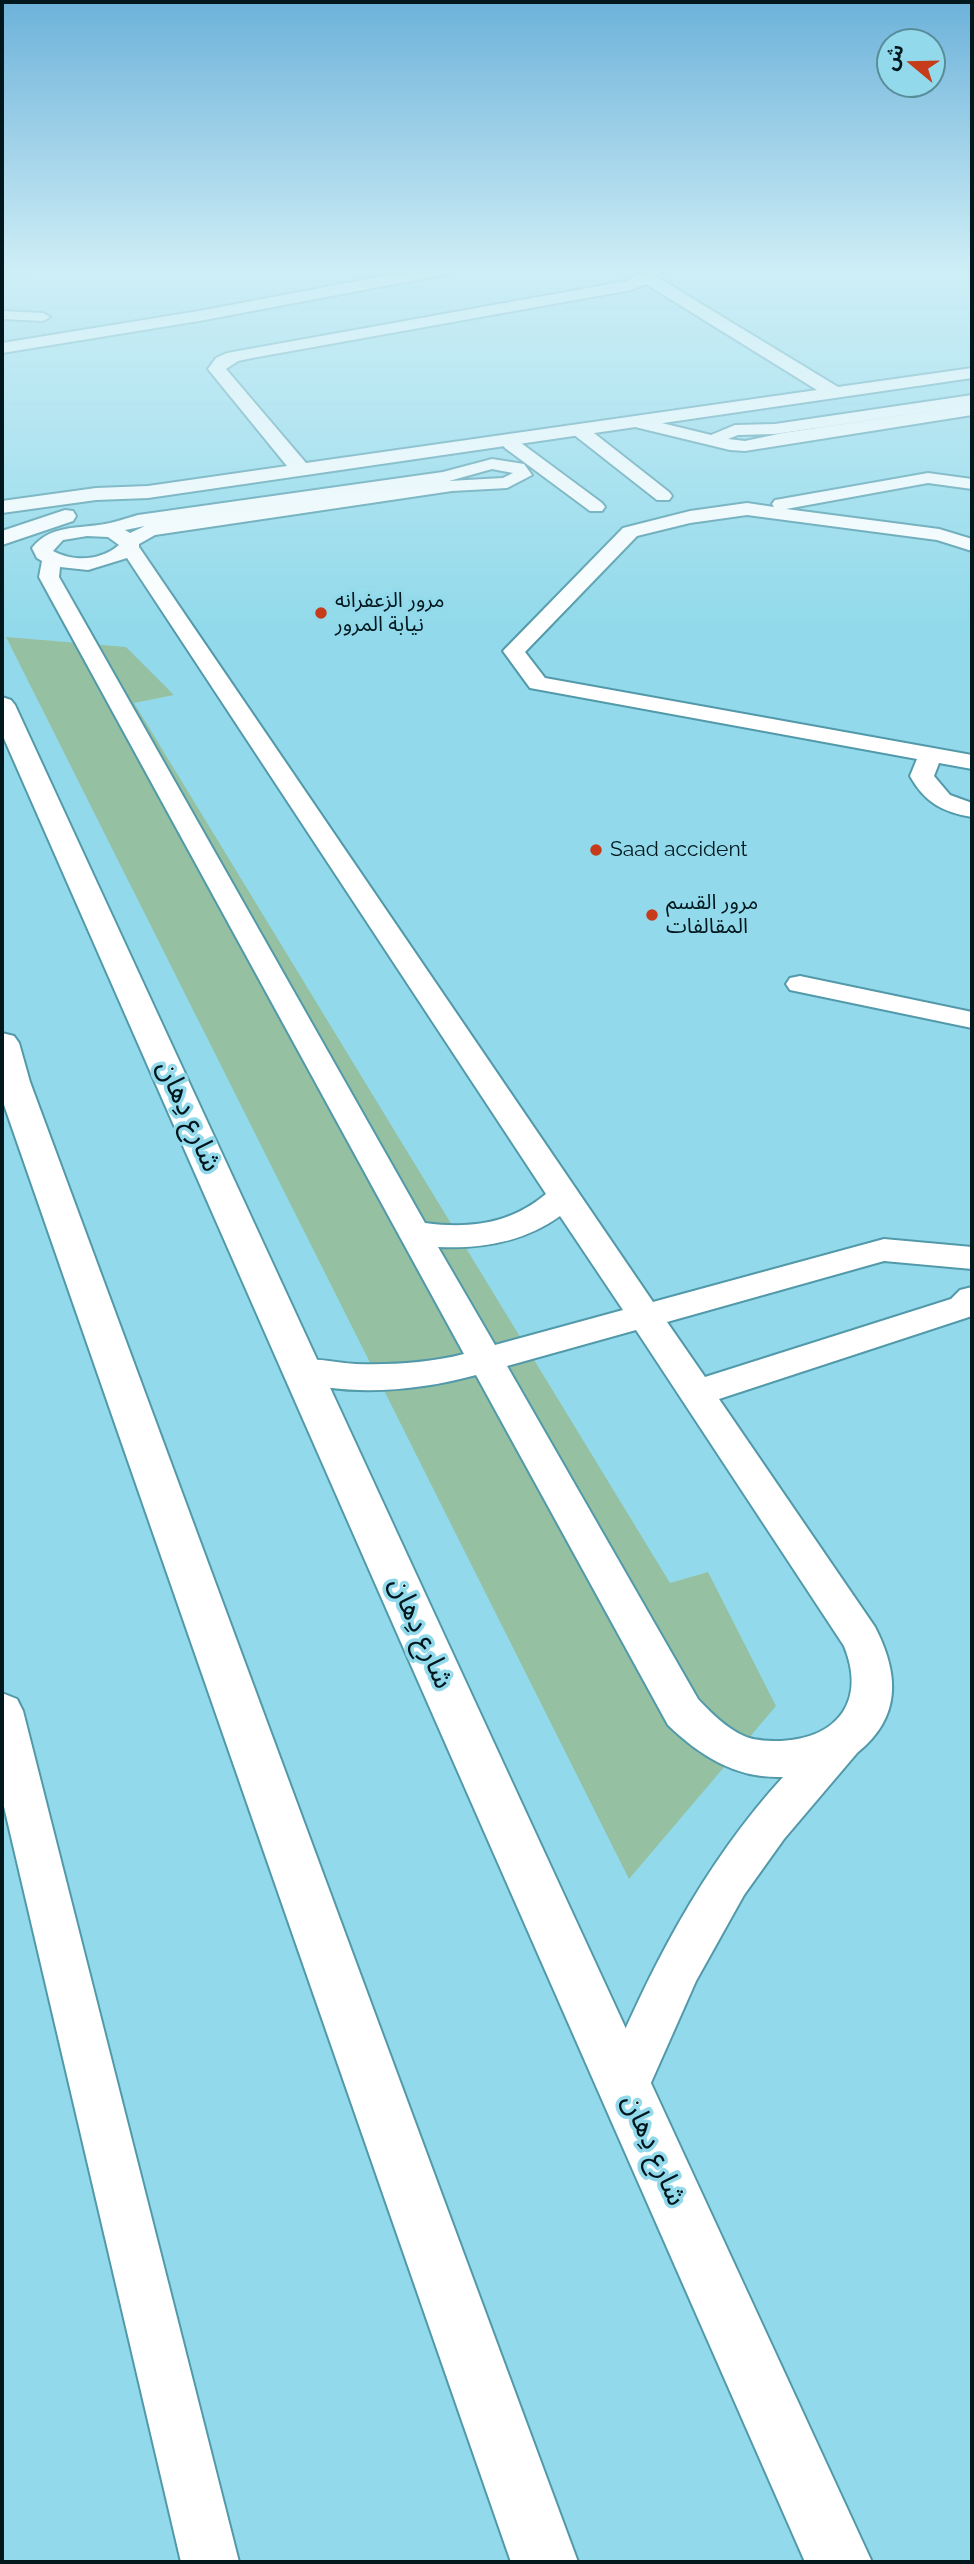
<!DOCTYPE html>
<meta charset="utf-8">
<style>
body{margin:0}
#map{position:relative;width:974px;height:2564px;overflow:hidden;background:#92daeb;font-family:Raleway,"Noto Sans Arabic",sans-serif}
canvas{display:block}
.frame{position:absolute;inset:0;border:4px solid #00171d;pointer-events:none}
.north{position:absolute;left:876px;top:28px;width:70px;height:70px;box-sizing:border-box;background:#92daeb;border:2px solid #588c99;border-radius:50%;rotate:289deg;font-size:19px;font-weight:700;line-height:28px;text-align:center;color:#00171d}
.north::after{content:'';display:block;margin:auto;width:24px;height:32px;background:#c63c1b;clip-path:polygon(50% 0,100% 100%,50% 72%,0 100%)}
</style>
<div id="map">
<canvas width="974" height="2564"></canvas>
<div class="frame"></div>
<div class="north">ش</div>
</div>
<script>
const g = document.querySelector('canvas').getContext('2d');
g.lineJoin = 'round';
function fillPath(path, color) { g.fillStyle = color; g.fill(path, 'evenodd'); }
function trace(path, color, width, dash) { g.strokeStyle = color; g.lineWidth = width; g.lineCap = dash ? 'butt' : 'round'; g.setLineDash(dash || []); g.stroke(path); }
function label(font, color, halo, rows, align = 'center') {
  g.font = font + ' Raleway,"Noto Sans Arabic",sans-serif'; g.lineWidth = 7; g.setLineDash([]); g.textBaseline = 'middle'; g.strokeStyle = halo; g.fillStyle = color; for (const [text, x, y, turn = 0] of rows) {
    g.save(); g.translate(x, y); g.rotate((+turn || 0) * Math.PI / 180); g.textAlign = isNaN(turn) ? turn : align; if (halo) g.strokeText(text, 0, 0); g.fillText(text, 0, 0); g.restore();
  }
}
const green = new Path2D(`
 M 6,637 L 126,647 L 174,695 L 134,703 L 670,1583 L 708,1572 L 776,1706 L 629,1879 Z`);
const service = new Path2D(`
 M 2,269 L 33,269 L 26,273 L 2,275 Z
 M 2,311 L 43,313 L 50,317 L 43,321 L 2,319 Z
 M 972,395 L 972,405 L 775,434 L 738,435 L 728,439 L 745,441 L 783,433 L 972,405 L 972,415 L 745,451 L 730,450 L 631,426 L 629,422 L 637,417 L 711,435 L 735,425 L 775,424 Z
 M 579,425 L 585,426 L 669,492 L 672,496 L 669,500 L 657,500 L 573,434 L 571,430 L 573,426 Z
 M 511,439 L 517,440 L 602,503 L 605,507 L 602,511 L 590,511 L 505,448 L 502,444 L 505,440 Z
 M 492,459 L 524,464 L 532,475 L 507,488 L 452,491 L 155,535 L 139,544 L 139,547 L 653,1302 L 884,1239 L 972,1247 L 972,1269 L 884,1261 L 667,1322 L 705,1377 L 951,1299 L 960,1290 L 972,1287 L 972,1316 L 719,1399 L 875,1627 C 899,1674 902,1717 857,1753 L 784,1839 L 744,1895 L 696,1981 L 642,2103 L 625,2110 L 608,2103 L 601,2086 C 647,1974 701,1867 783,1777 C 737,1779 700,1756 668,1725 L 476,1375 C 418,1391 350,1397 292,1380 L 287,1371 L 292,1362 C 312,1356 335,1363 356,1364 C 392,1365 429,1363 464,1354 L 39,577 L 42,561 L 37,558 L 32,548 C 51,524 79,529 105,524 C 116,522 127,518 138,515 L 443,472 ZM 492,469 L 513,473 L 503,478 L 449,481 ZM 145,526 L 130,533 L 125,530 ZM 87,536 L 108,537 L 119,545 C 100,561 74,562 53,551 L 63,540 ZM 127,558 L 546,1194 C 510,1224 470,1229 425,1223 L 59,577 L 60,567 L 88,570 ZM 560,1216 L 623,1310 L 495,1345 L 438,1247 C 482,1249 524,1242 560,1216 ZM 636,1330 L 844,1646 C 866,1700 839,1738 781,1741 C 770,1741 755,1741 744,1736 C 726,1728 711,1713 698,1699 L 507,1366 Z
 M 928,473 L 972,479 L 972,489 L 928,483 L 786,509 L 939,529 L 972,539 L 972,551 L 937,540 L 747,515 L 690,523 L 637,536 L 525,652 L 545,678 L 972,755 L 972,769 L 939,763 L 934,776 L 950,795 L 972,803 L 972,817 C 943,812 925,803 910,776 L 917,759 L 530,688 L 503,651 L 623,528 L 690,511 L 747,503 L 774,507 L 772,504 L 775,500 L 781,499 Z
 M 800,976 L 972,1012 L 972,1028 L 790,990 L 786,984 L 790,978 Z
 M 2,1693 L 17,1699 L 23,1711 L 239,2562 L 181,2562 L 2,1798 Z`);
const minor = new Path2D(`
 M 647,269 L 665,269 L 657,277 L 838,387 L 972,368 L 972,378 L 148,498 L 96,500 L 2,513 L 2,501 L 96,488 L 148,486 L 287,466 L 208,369 L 216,358 L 227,353 L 627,281 ZM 646,284 L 817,390 L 306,463 L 226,369 L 238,361 L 252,358 L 631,290 Z
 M 65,510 L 73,511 L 76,516 L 73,521 L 2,545 L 2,531 Z`);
const tertiary = new Path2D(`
 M 2,697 L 11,700 L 15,705 L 872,2562 L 805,2562 L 2,734 Z
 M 2,1033 L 14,1036 L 19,1043 L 30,1082 L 578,2562 L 511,2562 L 2,1099 Z`);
const trunk = new Path2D(`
 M 421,269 L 456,269 L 448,274 L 199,321 L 2,353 L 2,343 L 199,311 Z`);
const markers = [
 [321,613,7,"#c63c1b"],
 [596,850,7,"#c63c1b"],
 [652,915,7,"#c63c1b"]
];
const farPoinames = [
 ["مرور الزعفرانه",335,601],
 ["نيابة المرور",335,625],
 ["Saad accident",610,850],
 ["مرور القسم",666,903],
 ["المقالفات",666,927]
];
const nearStreetnames = [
 ["شارع دِهان",189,1116,66],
 ["شارع دِهان",421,1633,66],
 ["شارع دِهان",654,2150,66]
];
fillPath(green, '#95c0a2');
trace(service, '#5299a9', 4);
trace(minor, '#5299a9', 4);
trace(tertiary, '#5299a9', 4);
trace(trunk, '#5299a9', 4);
fillPath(service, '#fff');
fillPath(minor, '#fff');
fillPath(tertiary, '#fff');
fillPath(trunk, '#fff');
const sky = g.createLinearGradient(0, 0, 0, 628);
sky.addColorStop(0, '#6db2da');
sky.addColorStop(0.43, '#ceeef6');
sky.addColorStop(1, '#ceeef600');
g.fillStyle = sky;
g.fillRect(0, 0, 974, 628);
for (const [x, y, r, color] of markers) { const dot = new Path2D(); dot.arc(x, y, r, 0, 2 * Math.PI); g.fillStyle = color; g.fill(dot); trace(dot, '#92daeb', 2.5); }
label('21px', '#00171d', '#92daeb', farPoinames, 'left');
label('28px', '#00171d', '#92daeb', nearStreetnames);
</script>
